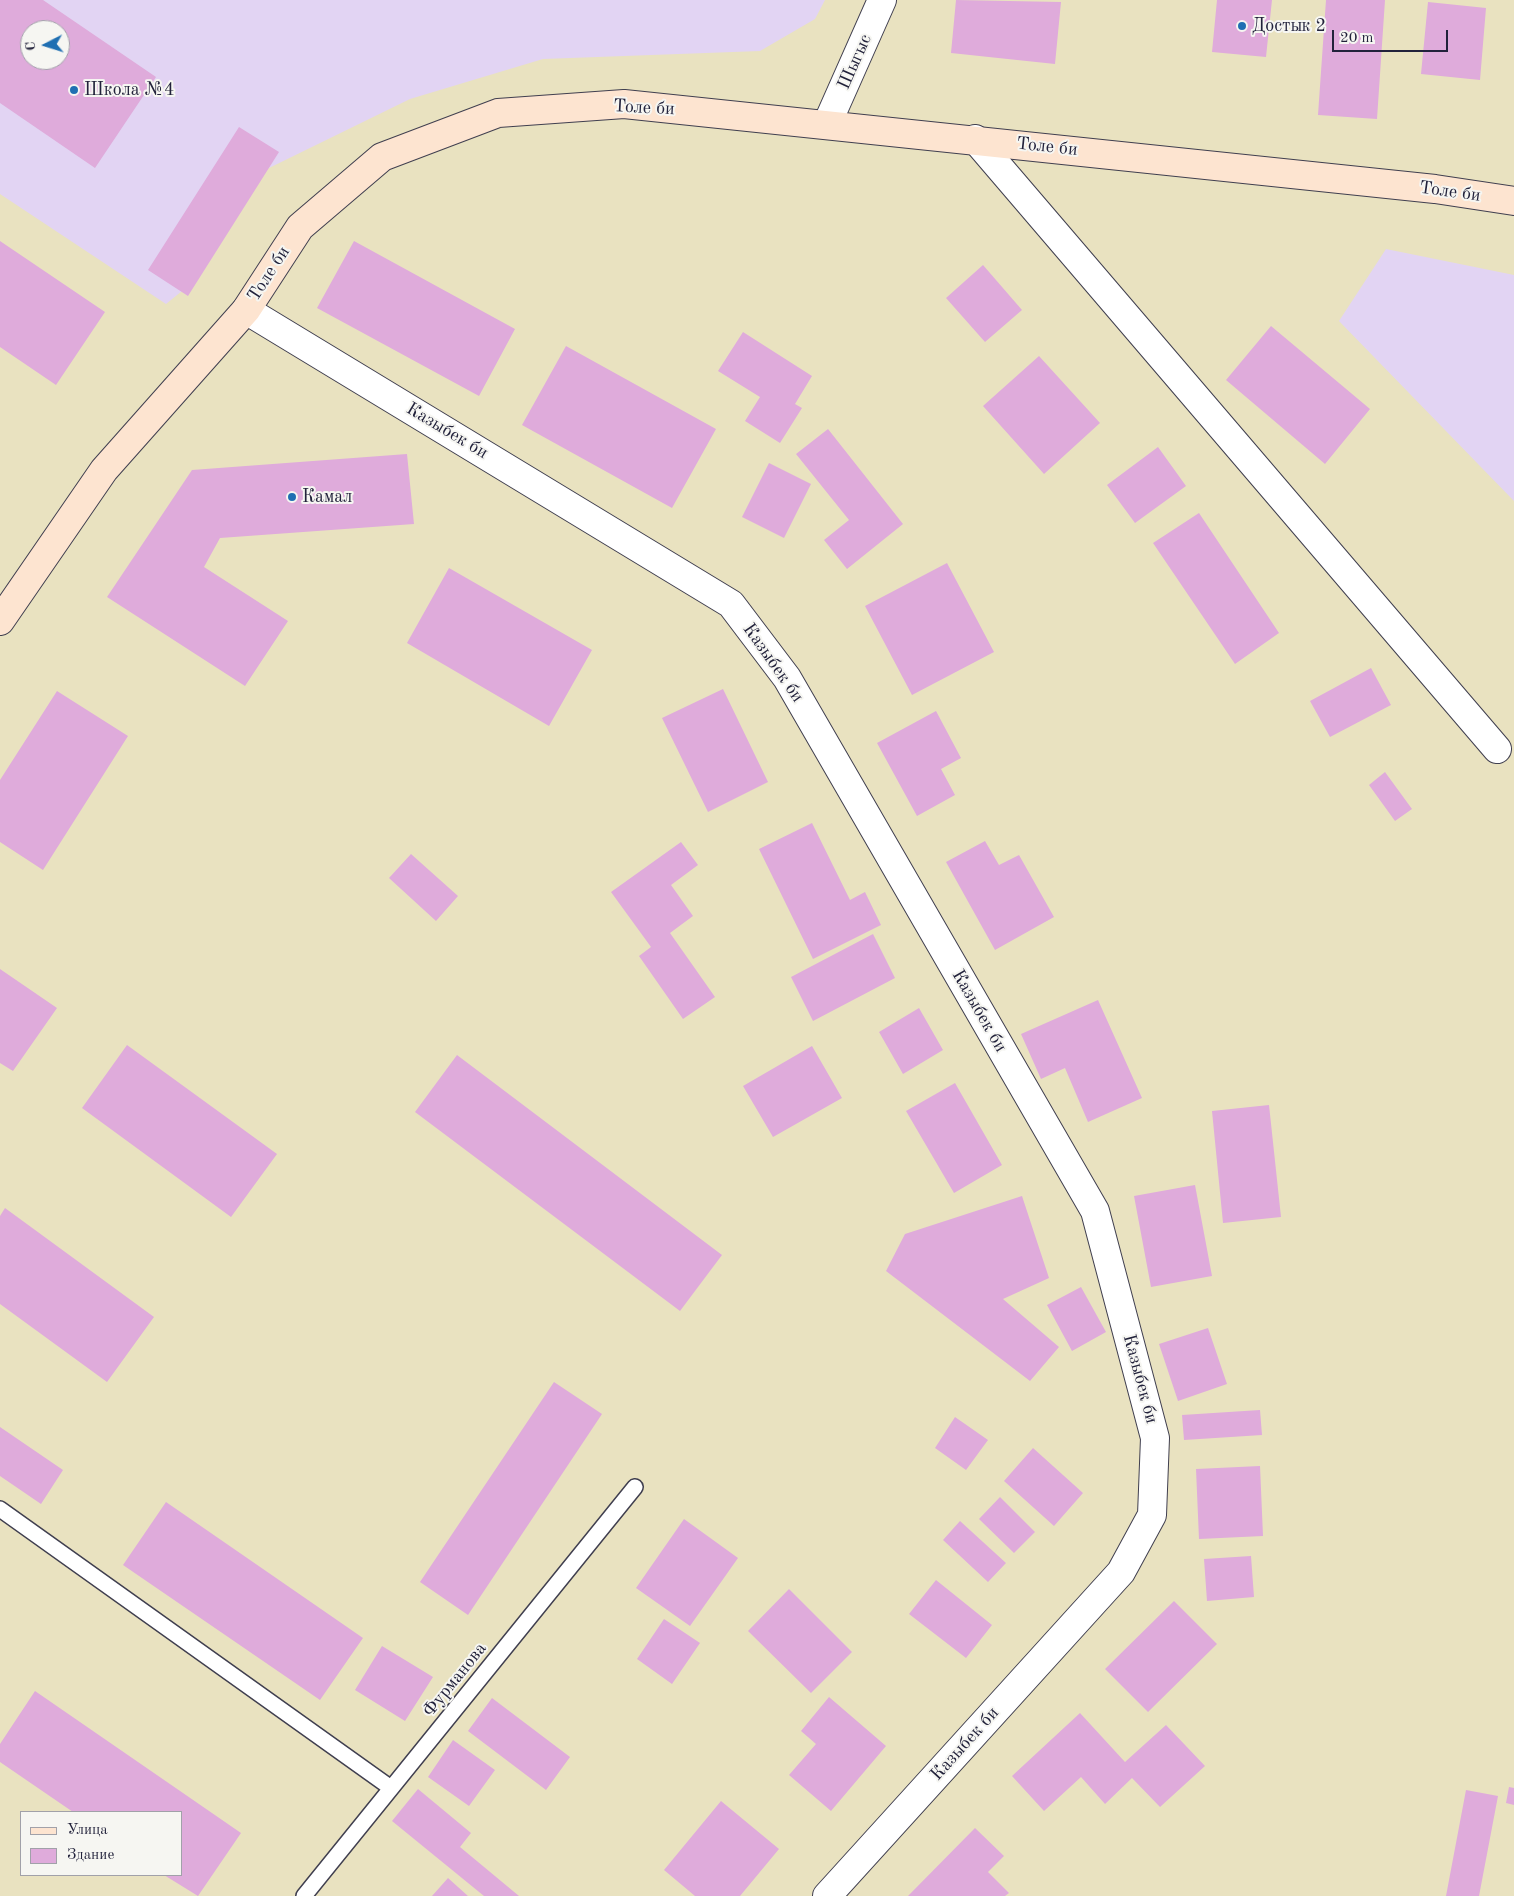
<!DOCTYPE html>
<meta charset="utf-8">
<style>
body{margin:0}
#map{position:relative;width:1514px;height:1896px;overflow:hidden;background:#e9e2c0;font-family:"Old Standard TT",serif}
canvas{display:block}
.legend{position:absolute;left:20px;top:1811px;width:162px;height:65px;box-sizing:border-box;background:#f6f6f2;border:1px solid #a1a1a9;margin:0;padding:6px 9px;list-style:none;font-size:15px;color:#22223b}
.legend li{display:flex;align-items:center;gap:10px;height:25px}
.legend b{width:25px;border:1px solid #a1a1a9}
.north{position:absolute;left:20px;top:20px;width:50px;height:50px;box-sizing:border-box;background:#f6f6f2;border:1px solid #a1a1a9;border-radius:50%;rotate:265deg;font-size:14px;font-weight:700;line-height:20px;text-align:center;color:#22223b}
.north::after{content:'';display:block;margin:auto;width:18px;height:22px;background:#1f6fb2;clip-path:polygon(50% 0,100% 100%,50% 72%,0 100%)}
.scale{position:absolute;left:1332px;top:30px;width:116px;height:22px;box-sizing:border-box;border:2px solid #22223b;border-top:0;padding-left:6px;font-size:15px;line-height:18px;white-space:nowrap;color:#22223b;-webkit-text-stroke:4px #f6f6f2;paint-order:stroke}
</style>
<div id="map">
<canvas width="1514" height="1896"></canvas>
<ul class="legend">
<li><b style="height:6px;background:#fde4d0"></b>Улица</li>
<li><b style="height:14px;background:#dfabdb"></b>Здание</li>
</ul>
<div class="north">С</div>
<div class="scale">20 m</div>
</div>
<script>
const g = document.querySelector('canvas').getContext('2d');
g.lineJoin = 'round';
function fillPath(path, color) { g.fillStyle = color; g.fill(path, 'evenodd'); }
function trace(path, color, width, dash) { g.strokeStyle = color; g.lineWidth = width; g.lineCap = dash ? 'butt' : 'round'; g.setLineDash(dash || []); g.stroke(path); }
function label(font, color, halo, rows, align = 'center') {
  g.font = font + ' "Old Standard TT",serif'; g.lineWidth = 4; g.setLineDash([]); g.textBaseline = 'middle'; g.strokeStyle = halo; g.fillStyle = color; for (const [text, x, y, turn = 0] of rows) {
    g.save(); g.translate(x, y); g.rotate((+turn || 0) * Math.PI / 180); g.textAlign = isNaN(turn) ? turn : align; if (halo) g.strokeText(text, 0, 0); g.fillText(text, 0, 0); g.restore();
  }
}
const built = new Path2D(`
 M 0,0 L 825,0 L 815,19 L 760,51 L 543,59 L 410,99 L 267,169 L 198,278 L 166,304 L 0,194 ZM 30,30 L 60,30 L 60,60 L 30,60 Z
 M 1386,249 L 1514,275 L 1514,501 L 1339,321 Z`);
const building = new Path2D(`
 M 0,0 L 43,0 L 156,77 L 95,168 L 0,103 ZM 30,30 L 60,30 L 60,60 L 30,60 Z
 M 956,0 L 1061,2 L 1055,64 L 951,53 Z
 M 1217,0 L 1272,0 L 1266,57 L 1212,52 Z
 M 1326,0 L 1385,0 L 1377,119 L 1318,115 Z
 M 1428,2 L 1486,8 L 1480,80 L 1421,74 Z
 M 239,127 L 279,152 L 188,296 L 148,270 Z
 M 0,241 L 105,312 L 56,385 L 0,347 Z
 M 354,241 L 515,329 L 479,396 L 317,308 Z
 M 983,265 L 1022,310 L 985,342 L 946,298 Z
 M 1271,326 L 1370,409 L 1325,464 L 1226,380 Z
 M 743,332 L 812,376 L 795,404 L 802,408 L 780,443 L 745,421 L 760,397 L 718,371 Z
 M 566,346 L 716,429 L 672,508 L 522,425 Z
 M 1039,356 L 1100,423 L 1044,474 L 983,406 Z
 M 828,429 L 903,524 L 847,569 L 824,540 L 849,520 L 796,454 Z
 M 1158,447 L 1186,486 L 1135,523 L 1107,485 Z
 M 407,454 L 414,524 L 220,538 L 204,567 L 288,621 L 245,686 L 107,597 L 192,470 Z
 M 769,463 L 811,484 L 784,538 L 742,517 Z
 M 1199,513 L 1279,633 L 1235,664 L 1153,543 Z
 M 947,563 L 994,652 L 912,695 L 865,606 Z
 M 449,568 L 592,650 L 549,726 L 407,643 Z
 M 1371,668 L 1391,705 L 1330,737 L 1310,701 Z
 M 723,689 L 768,782 L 708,812 L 662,718 Z
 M 57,691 L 128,736 L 43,870 L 0,842 L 0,780 Z
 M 936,711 L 961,758 L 941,769 L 955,795 L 917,816 L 877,743 Z
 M 1385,772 L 1412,809 L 1395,821 L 1369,785 Z
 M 812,823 L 850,900 L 865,892 L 881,925 L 813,959 L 759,849 Z
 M 985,841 L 999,865 L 1019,855 L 1054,917 L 995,950 L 946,862 Z
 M 681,842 L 698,865 L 671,885 L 693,916 L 670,933 L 715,997 L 683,1019 L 639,956 L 651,947 L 611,892 Z
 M 411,854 L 458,896 L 436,921 L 389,878 Z
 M 873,934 L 895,978 L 813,1021 L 791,977 Z
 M 0,969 L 57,1008 L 13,1071 L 0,1063 Z
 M 1098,1000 L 1142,1098 L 1088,1122 L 1065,1068 L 1041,1079 L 1021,1034 Z
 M 919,1008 L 943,1050 L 903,1074 L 879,1032 Z
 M 127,1045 L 277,1154 L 231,1217 L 82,1108 Z
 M 812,1046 L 842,1098 L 773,1137 L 743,1086 Z
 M 457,1055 L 722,1255 L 680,1311 L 415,1112 Z
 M 955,1083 L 1002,1165 L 954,1193 L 906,1111 Z
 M 1269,1105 L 1281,1217 L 1223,1223 L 1212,1111 Z
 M 1195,1185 L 1212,1276 L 1151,1287 L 1134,1196 Z
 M 1022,1196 L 1049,1278 L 1003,1299 L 1059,1347 L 1030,1381 L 886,1271 L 905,1234 Z
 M 5,1208 L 154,1317 L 107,1382 L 0,1304 L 0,1216 Z
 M 1081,1287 L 1106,1332 L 1072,1351 L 1047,1305 Z
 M 1208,1328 L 1227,1384 L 1178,1401 L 1159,1344 Z
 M 554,1382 L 602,1414 L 468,1615 L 420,1582 Z
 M 1260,1410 L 1262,1435 L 1184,1440 L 1182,1415 Z
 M 955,1417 L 988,1440 L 966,1470 L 935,1448 Z
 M 0,1427 L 63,1470 L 41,1504 L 0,1476 Z
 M 1033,1448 L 1083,1493 L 1054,1526 L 1004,1481 Z
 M 1260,1466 L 1263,1536 L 1199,1539 L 1196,1469 Z
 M 1000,1497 L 1035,1532 L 1014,1553 L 979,1519 Z
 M 166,1502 L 363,1638 L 320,1700 L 123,1565 Z
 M 684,1519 L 738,1558 L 690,1626 L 636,1588 Z
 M 960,1521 L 1006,1563 L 988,1582 L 943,1540 Z
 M 1251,1556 L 1254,1597 L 1207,1601 L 1204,1559 Z
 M 936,1580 L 992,1625 L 966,1658 L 909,1614 Z
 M 789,1589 L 852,1652 L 811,1693 L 748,1631 Z
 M 1174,1601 L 1217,1644 L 1148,1712 L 1105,1669 Z
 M 664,1619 L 700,1643 L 672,1684 L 637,1659 Z
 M 382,1646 L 433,1677 L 405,1721 L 355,1690 Z
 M 35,1691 L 241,1833 L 198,1896 L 164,1875 L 181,1875 L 181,1812 L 73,1812 L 0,1762 L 0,1744 Z
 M 829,1697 L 886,1746 L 831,1811 L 789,1775 L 816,1744 L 801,1731 Z
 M 492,1698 L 570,1757 L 546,1790 L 468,1731 Z
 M 1080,1713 L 1125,1762 L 1166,1725 L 1205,1766 L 1160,1807 L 1132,1778 L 1105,1804 L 1081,1777 L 1044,1811 L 1012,1776 Z
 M 453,1740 L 495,1770 L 469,1806 L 428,1777 Z
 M 1509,1787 L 1514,1788 L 1514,1805 L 1506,1803 Z
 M 418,1789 L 471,1833 L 460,1847 L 519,1896 L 484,1896 L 392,1821 Z
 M 1466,1790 L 1498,1796 L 1479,1896 L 1446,1896 Z
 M 721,1801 L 779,1849 L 740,1896 L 695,1896 L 664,1870 Z
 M 975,1828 L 1004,1856 L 988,1872 L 1009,1893 L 1005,1896 L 908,1896 Z
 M 448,1878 L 468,1896 L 432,1896 Z`);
const lane = new Path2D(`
 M 0,1509 L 391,1788
 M 304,1896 L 635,1487`);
const street = new Path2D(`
 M 827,124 L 882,0
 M 975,139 L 1497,749
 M 246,310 L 731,604 L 787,678 L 1095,1211 L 1155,1438 L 1152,1515 L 1121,1572 L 827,1896`);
const secondary = new Path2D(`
 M 0,621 L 104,470 L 246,310 L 300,227 L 382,157 L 498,113 L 624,104 L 1435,189 L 1514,201`);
const markers = [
 [1242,26,5,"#1f6fb2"],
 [74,90,5,"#1f6fb2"],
 [292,497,5,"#1f6fb2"]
];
const poiNames = [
 ["Достык 2",1252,26],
 ["Школа №4",84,90],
 ["Камал",302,497]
];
const streetNames = [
 ["Шыгыс",855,62,-66],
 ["Толе би",644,108,3],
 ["Толе би",1047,147,6],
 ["Толе би",1450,192,8],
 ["Толе би",269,274,-57],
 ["Казыбек би",447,431,31],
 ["Казыбек би",773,663,55],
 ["Казыбек би",979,1011,60],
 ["Казыбек би",1140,1379,75],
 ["Фурманова",455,1680,-51],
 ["Казыбек би",965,1744,-48]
];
fillPath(built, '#e2d4f3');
fillPath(building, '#dfabdb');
trace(lane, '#403f4f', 18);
trace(street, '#403f4f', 30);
trace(secondary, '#403f4f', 30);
trace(lane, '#fff', 15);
trace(street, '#fff', 28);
trace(secondary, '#fde4d0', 28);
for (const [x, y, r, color] of markers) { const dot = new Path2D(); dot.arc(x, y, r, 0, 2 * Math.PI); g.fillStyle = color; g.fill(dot); trace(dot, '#f6f6f2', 2); }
label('18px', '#22223b', '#f6f6f2', poiNames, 'left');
label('18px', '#22223b', '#f6f6f2', streetNames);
</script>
